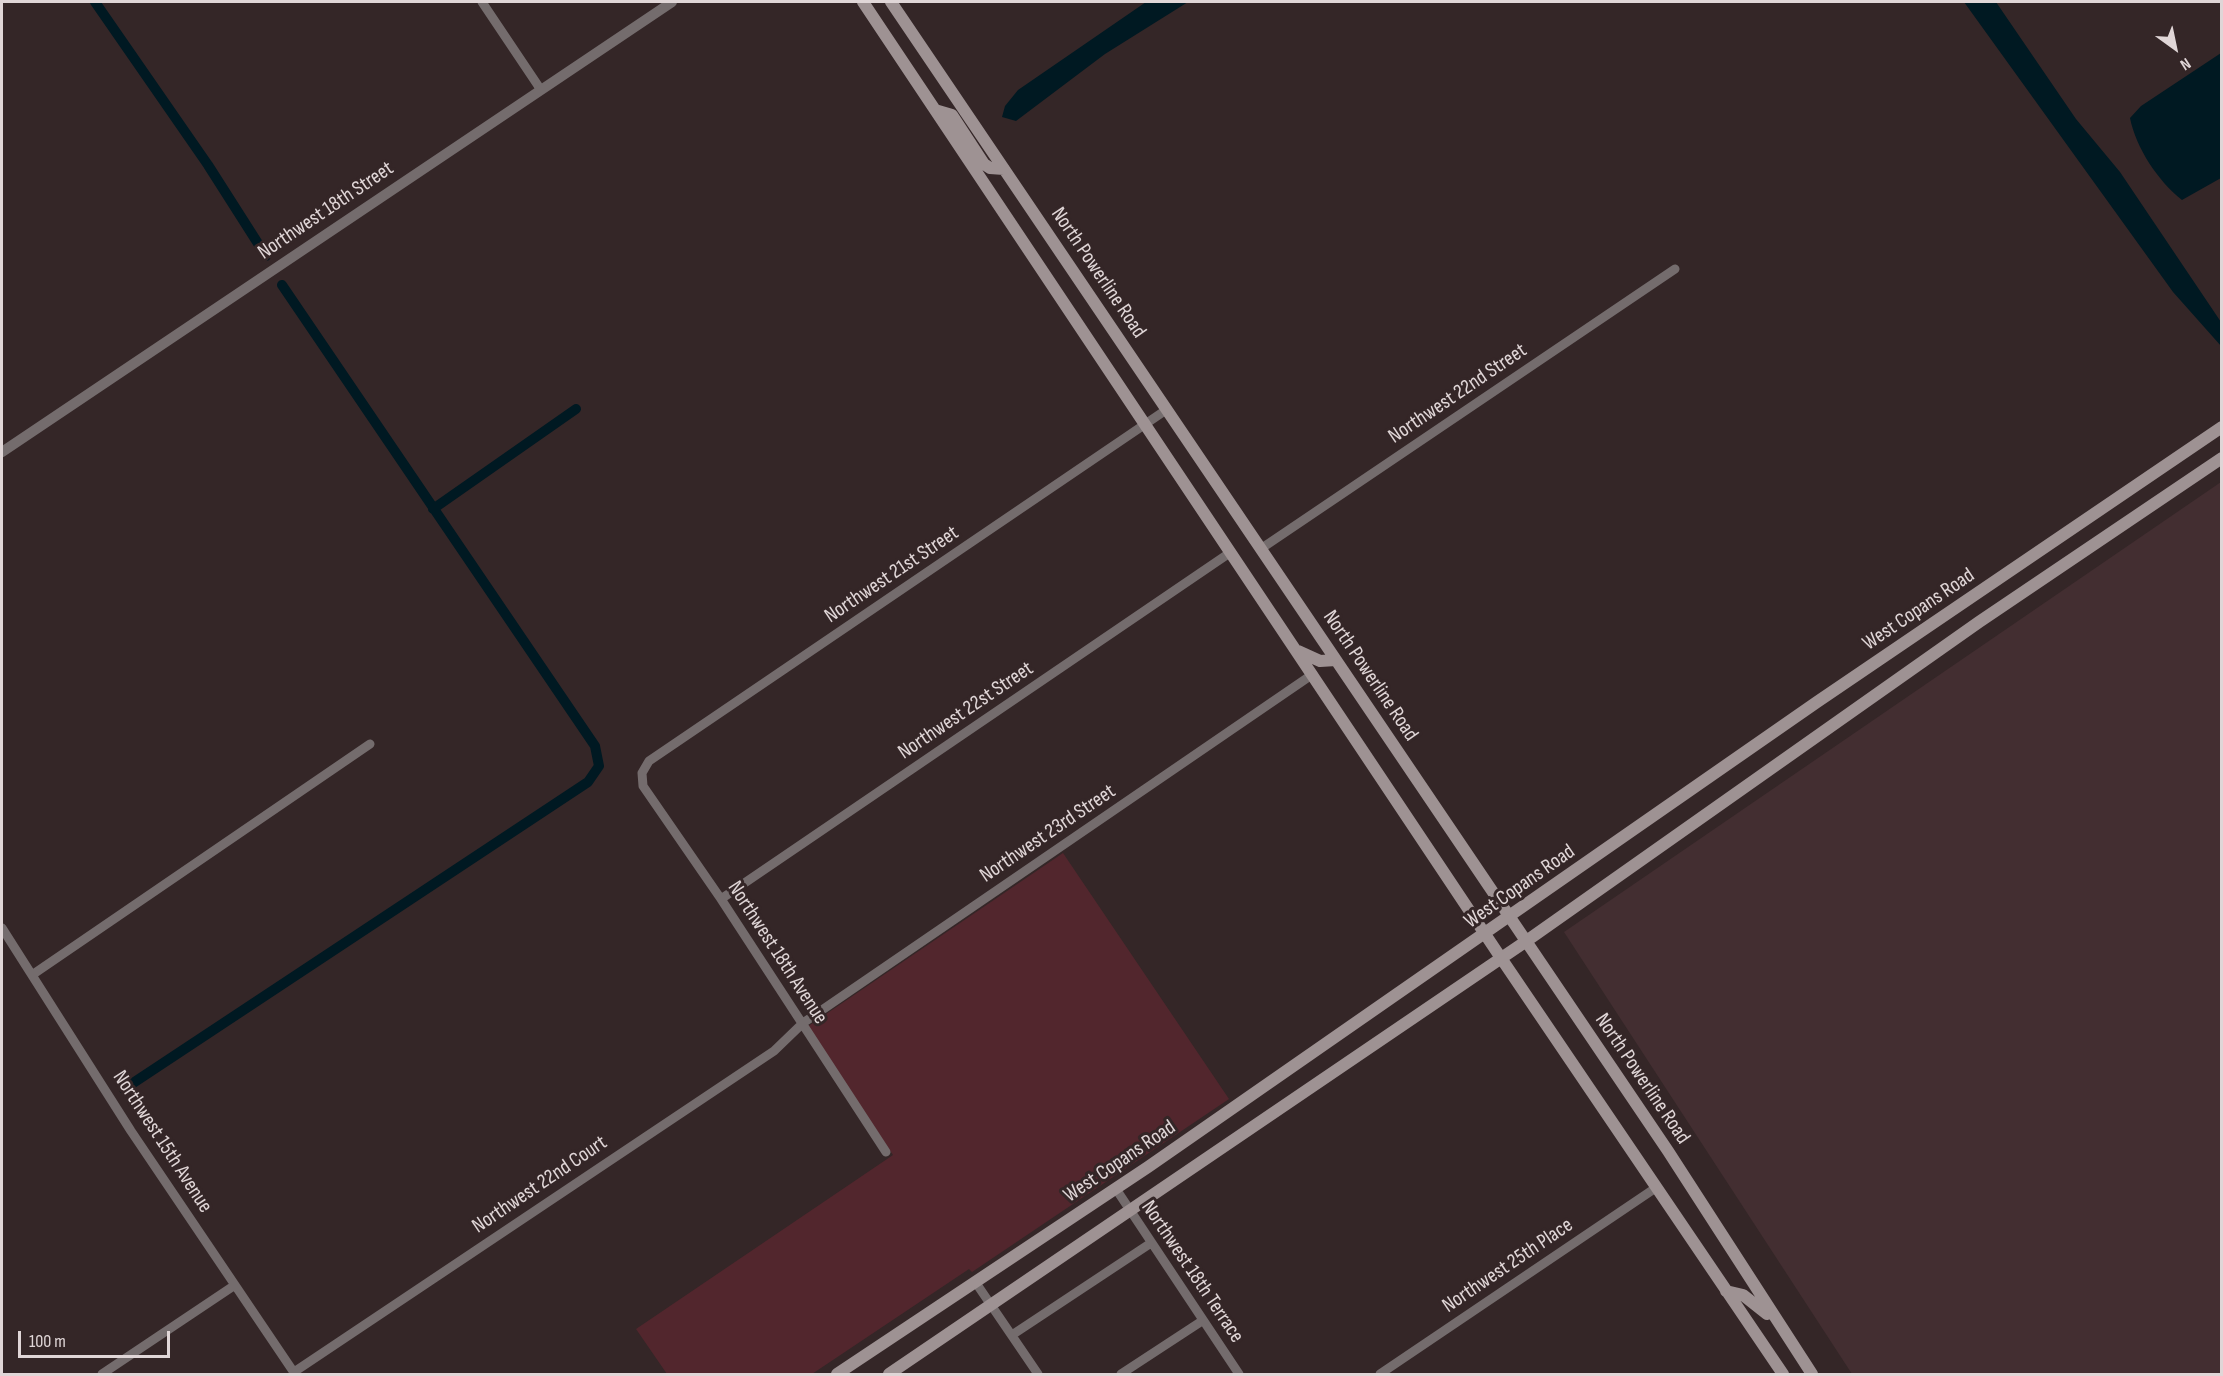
<!DOCTYPE html>
<style>
body{margin:0}
#map{position:relative;width:2223px;height:1376px;overflow:hidden;background:#342627;font-family:"Sofia Sans Condensed",sans-serif}
canvas{display:block}
.frame{position:absolute;inset:0;border:3px solid #e0d6d7;pointer-events:none}
.north{position:absolute;left:2145px;top:18px;width:60px;height:60px;-webkit-text-stroke:4px #342627;paint-order:stroke;rotate:147deg;font-size:16px;font-weight:700;line-height:24px;text-align:center;color:#e0d6d7}
.north::after{content:'';display:block;margin:auto;width:21px;height:27px;background:#e0d6d7;clip-path:polygon(50% 0,100% 100%,50% 72%,0 100%)}
.scale{position:absolute;left:18px;top:1331px;width:152px;height:27px;box-sizing:border-box;border:3px solid #e0d6d7;border-top:0;padding-left:8px;font-size:18px;line-height:21px;white-space:nowrap;color:#e0d6d7;-webkit-text-stroke:4px #342627;paint-order:stroke}
</style>
<div id="map">
<canvas width="2223" height="1376"></canvas>
<div class="frame"></div>
<div class="north">N</div>
<div class="scale">100 m</div>
</div>
<script>
const g = document.querySelector('canvas').getContext('2d');
g.lineJoin = 'round';
function fillPath(path, color) { g.fillStyle = color; g.fill(path, 'evenodd'); }
function trace(path, color, width, dash) { g.strokeStyle = color; g.lineWidth = width; g.lineCap = dash ? 'butt' : 'round'; g.setLineDash(dash || []); g.stroke(path); }
function label(font, color, halo, rows, align = 'center') {
  g.font = font + ' "Sofia Sans Condensed",sans-serif'; g.lineWidth = 6; g.setLineDash([]); g.textBaseline = 'middle'; g.strokeStyle = halo; g.fillStyle = color; for (const [text, x, y, turn = 0] of rows) {
    g.save(); g.translate(x, y); g.rotate((+turn || 0) * Math.PI / 180); g.textAlign = isNaN(turn) ? turn : align; if (halo) g.strokeText(text, 0, 0); g.fillText(text, 0, 0); g.restore();
  }
}
const built = new Path2D(`
 M 2221,482 L 2221,1374 L 1852,1374 L 1564,932 Z`);
const green = new Path2D(`
 M 1063,853 L 1229,1099 L 972,1272 L 969,1269 L 812,1374 L 667,1374 L 636,1329 L 893,1155 L 807,1027 Z`);
const water = new Path2D(`
 M 1146,2 L 1188,2 L 1105,54 L 1016,121 L 1002,117 L 1005,106 L 1018,90 Z
 M 1964,2 L 1996,2 L 2076,119 L 2120,172 L 2221,322 L 2221,346 L 2173,292 Z
 M 2221,53 L 2221,178 L 2182,200 C 2158,181 2136,148 2130,118 L 2141,106 Z`);
const canal = new Path2D(`
 M 95,2 L 208,165 L 266,256
 M 433,509 L 576,409
 M 124,1089 L 588,782 L 599,766 L 595,746 L 282,285`);
const minor = new Path2D(`
 M 482,2 L 541,90
 M 1262,548 L 1675,269
 M 721,899 L 1231,552
 M 2,928 L 131,1131 L 295,1374
 M 32,975 L 370,744
 M 886,1152 L 721,899 L 643,786 L 642,773 L 649,761 L 1166,410
 M 1116,1189 L 1239,1374
 M 976,1283 L 1038,1374
 M 1012,1335 L 1151,1243
 M 294,1372 L 774,1051 L 803,1023 L 1313,674
 M 102,1374 L 235,1285
 M 1121,1374 L 1202,1321
 M 1380,1374 L 1657,1187`);
const tertiary = new Path2D(`
 M 2,452 L 672,2`);
const secondary = new Path2D(`
 M 863,2 L 1501,958 L 1783,1374
 M 891,2 L 1668,1151 L 1812,1374
 M 935,110 L 952,115 L 984,164 L 990,168 L 1004,169
 M 1298,651 L 1320,661 L 1336,660
 M 1726,1291 L 1743,1295 L 1767,1314
 M 837,1374 L 1148,1167 L 1817,702 L 2222,427
 M 889,1374 L 1525,942 L 1979,622 L 2222,458`);
const streetNames = [
 ["Northwest 18th Street",326,211,-34],
 ["North Powerline Road",1098,273,56],
 ["Northwest 22nd Street",1458,394,-34],
 ["Northwest 21st Street",892,575,-34],
 ["West Copans Road",1919,610,-34],
 ["North Powerline Road",1370,676,56],
 ["Northwest 22st Street",966,711,-34],
 ["Northwest 23rd Street",1048,834,-34],
 ["West Copans Road",1520,887,-35],
 ["Northwest 18th Avenue",777,953,57],
 ["North Powerline Road",1642,1079,56],
 ["Northwest 15th Avenue",162,1142,57],
 ["West Copans Road",1120,1162,-34],
 ["Northwest 22nd Court",540,1185,-34],
 ["Northwest 25th Place",1508,1266,-34],
 ["Northwest 18th Terrace",1192,1272,56]
];
fillPath(built, '#432e31');
fillPath(green, '#52262d');
fillPath(water, '#001922');
trace(canal, '#001922', 10);
trace(minor, '#746c6d', 9);
trace(tertiary, '#746c6d', 10);
trace(secondary, '#9e9293', 12);
label('21px', '#e0d6d7', '#342627', streetNames);
</script>
